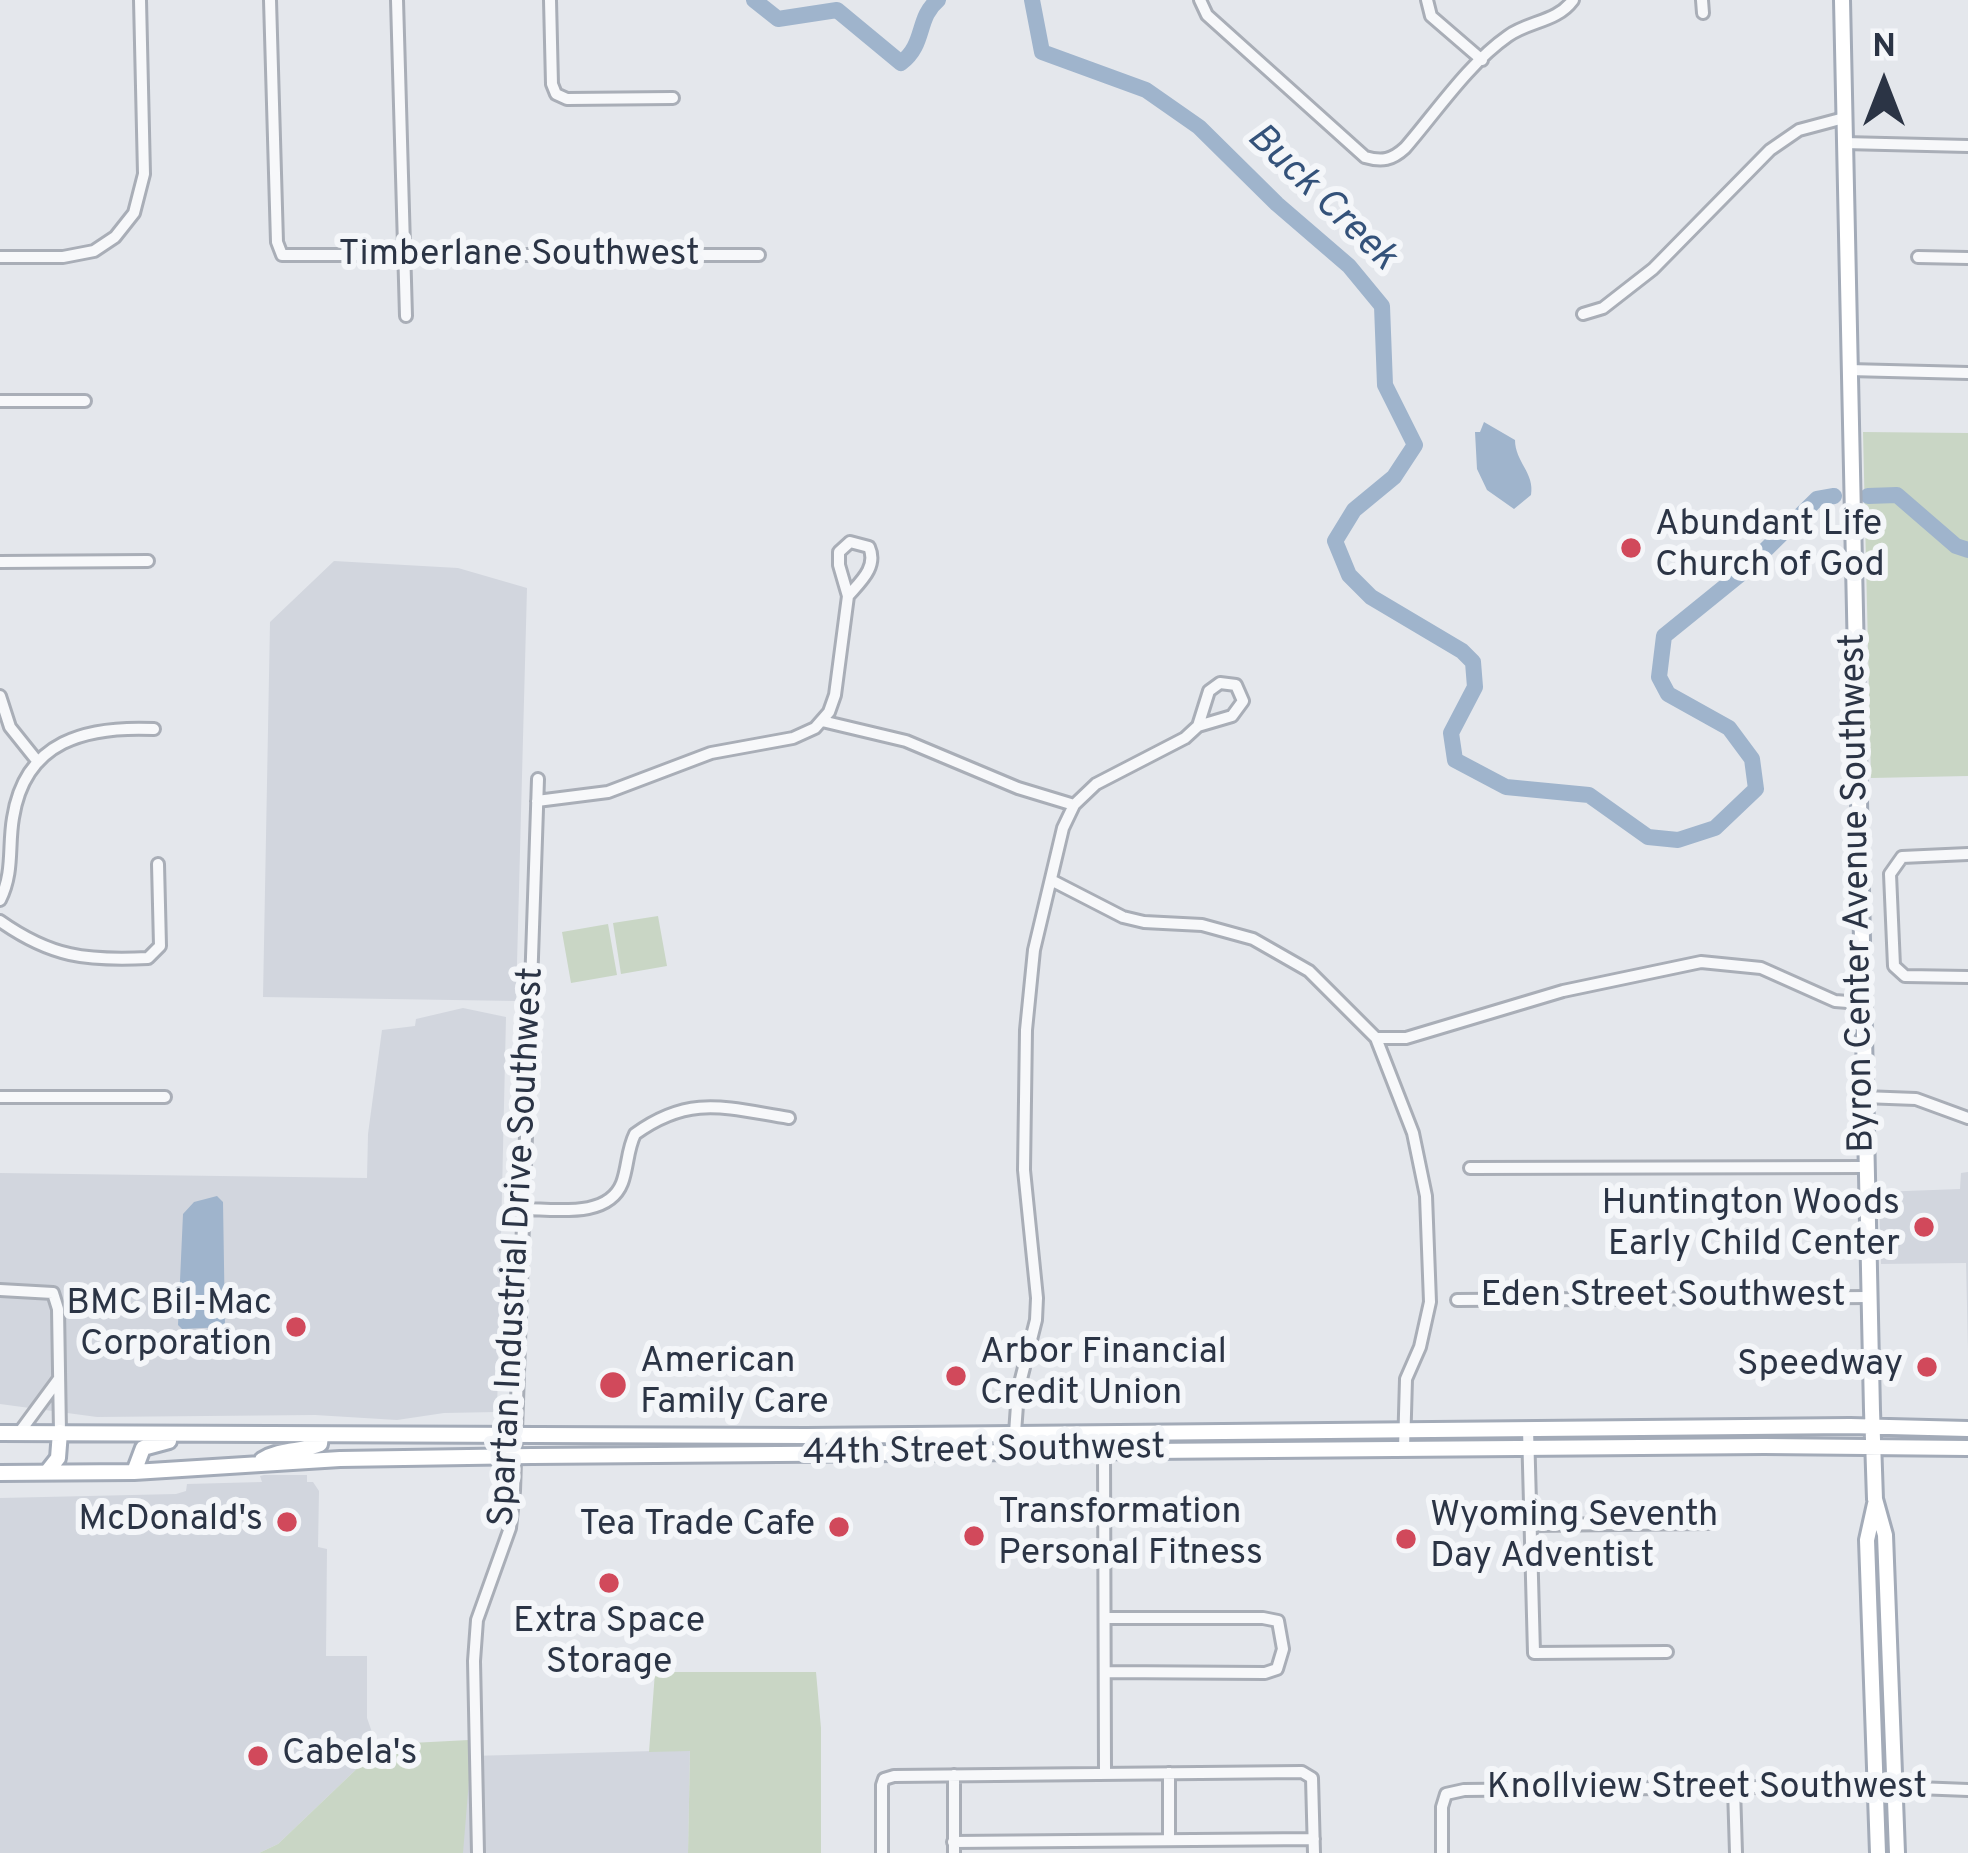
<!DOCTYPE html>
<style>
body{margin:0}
#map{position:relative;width:1968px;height:1853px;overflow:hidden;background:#e4e7ec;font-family:Overpass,sans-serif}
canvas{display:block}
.north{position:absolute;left:1824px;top:24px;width:120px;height:120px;-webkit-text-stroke:9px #f4f6f9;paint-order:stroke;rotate:0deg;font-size:33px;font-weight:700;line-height:48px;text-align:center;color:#2b3445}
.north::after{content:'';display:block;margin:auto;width:42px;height:54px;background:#2b3445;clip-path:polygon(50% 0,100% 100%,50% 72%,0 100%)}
</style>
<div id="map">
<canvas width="1968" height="1853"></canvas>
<div class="north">N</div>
</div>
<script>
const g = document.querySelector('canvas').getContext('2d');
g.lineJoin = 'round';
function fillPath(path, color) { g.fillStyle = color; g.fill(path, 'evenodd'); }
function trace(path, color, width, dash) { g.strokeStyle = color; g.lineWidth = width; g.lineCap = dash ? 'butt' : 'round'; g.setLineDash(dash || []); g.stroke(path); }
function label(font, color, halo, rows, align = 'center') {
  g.font = font + ' Overpass,sans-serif'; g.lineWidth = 12; g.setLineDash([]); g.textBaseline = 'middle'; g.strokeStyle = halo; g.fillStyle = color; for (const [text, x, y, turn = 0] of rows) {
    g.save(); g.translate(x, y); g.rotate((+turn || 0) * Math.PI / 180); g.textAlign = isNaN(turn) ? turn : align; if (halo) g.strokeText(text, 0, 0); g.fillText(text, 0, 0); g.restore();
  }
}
const built = new Path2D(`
 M 334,561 L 458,568 L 527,588 L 516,1001 L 263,997 L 270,622 Z
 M 463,1008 L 506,1017 L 497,1412 L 444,1413 L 397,1420 L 315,1415 L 97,1417 L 0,1404 L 0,1173 L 367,1178 L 368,1134 L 382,1030 L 415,1026 L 416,1019 Z
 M 1968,1172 L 1968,1349 L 1966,1263 L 1881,1264 L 1879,1192 L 1960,1189 L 1961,1173 Z
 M 264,1475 L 307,1475 L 307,1482 L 313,1482 L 319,1491 L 318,1547 L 327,1549 L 326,1656 L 367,1656 L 367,1718 L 373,1735 L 366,1760 L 278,1844 L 259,1853 L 0,1853 L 0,1498 L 176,1494 L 186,1491 L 187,1484 L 262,1482 L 260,1476 Z
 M 690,1750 L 688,1853 L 461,1853 L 471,1756 Z`);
const green = new Path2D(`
 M 1863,432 L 1968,433 L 1968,776 L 1871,778 Z
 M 658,916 L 667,966 L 621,974 L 613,923 Z
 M 608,924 L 617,975 L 571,983 L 562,932 Z
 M 655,1672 L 816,1672 L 821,1728 L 821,1853 L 688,1853 L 690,1751 L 649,1752 Z
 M 469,1740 L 471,1756 L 463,1853 L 259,1853 L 278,1844 L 366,1760 L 373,1745 Z`);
const water = new Path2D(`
 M 1484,422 L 1515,440 C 1515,462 1535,473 1531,495 L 1514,509 L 1487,490 L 1477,469 L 1475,432 L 1480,432 Z
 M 217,1196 L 223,1202 L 225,1327 L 182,1329 L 178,1325 L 183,1214 L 194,1202 Z`);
const river = new Path2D(`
 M 754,0 L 778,19 L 837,10 L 901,63 C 926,44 916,18 938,0
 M 1032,0 L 1042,52 L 1146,90 L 1199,127 L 1277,204 L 1349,266 L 1382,306 L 1385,385 L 1415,445 L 1394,477 L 1354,510 L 1335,541 L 1349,575 L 1371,597 L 1462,651 L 1473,662 L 1475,687 L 1451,733 L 1455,760 L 1506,787 L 1589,795 L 1648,837 L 1678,840 L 1715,828 L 1756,789 L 1752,759 L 1729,728 L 1668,694 L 1659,677 L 1664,636 L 1743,572 L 1817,499 L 1834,496
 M 1868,496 L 1897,495 L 1956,546 L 1968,550`);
const minor = new Path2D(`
 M 270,0 L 277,242 L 282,255 L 759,255
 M 397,0 L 406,316
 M 550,0 L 552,84 L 556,94 L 567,99 L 673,98
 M 1200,0 L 1207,15 L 1365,157 C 1382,162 1392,160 1405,148 C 1437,111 1468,64 1508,36 C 1529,21 1557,22 1573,0
 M 1427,0 L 1431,16 L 1482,60
 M 1702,0 L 1703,13
 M 1844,143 L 1968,146
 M 0,257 L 63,257 L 94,251 L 115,237 L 134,213 L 144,174 L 140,0
 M 1918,257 L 1968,258
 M 1583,314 L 1603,308 L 1653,269 L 1770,150 L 1799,130 L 1844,118
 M 1849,370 L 1968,373
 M 0,401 L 85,401
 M 0,562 L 148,561
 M 0,696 L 10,727 L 38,762
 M 822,721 L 906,741 L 1018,788 L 1074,805
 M 537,801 L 608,792 L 711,753 L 793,738 L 815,728 L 829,712 L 835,695 L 848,596 L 839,565 L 839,552 L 850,542 L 869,547 C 878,567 860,582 848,596
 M 1968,854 L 1902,857 L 1890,874 L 1894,966 L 1905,976 L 1968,977
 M 1051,880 L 1123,917 L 1144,922 L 1202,925 L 1253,939 L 1309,971 L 1376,1038 L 1413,1133 L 1426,1196 L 1430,1302 L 1420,1347 L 1406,1379 L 1404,1449
 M 0,900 C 14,872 8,847 13,818 C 25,740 87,726 154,729
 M 0,921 C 51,957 86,961 148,958 L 160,946 L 158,864
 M 1376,1038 L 1406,1038 L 1563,991 L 1701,962 L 1761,968 L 1835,1001 L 1861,1003
 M 0,1097 L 165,1097
 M 1863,1097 L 1916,1099 L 1968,1118
 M 1470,1168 L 1865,1167
 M 522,1209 C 554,1209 608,1219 622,1183 C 628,1167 627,1150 635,1134 C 690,1094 726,1108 789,1118
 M 0,1290 L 53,1293 L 58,1309 L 60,1432
 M 1457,1300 L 1869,1297
 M 1528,1429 L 1534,1653 L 1667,1652
 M 19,1433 L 58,1380
 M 1015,1433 L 1018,1391 L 1036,1320 L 1037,1298 L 1024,1170 L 1026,1030 L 1034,950 L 1063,828 L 1074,805 L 1096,784 L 1185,738 L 1198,726 L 1232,716 L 1243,701 L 1236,685 L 1220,683 L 1209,691 L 1198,726
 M 1104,1452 L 1105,1773
 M 1530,1525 L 1709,1523
 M 1105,1672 L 1265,1673 L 1277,1669 L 1283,1649 L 1278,1621 L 1263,1618 L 1106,1618
 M 1734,1788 L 1736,1853
 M 1169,1840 L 1169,1773
 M 953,1842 L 1314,1839
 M 478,1853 L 474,1661 L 477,1620 L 510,1528 L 514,1491 L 538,779
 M 882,1853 L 882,1785 L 884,1779 L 894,1776 L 1302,1772 L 1312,1778 L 1314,1853
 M 954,1853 L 954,1775
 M 1442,1853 L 1442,1807 L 1446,1794 L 1464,1790 L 1866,1786 L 1968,1790`);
const major = new Path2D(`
 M 1842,0 L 1872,1410 L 1875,1499 L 1885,1535 L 1897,1853
 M 0,1433 L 806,1436 L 1850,1426 L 1968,1429
 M 262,1460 C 281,1448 302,1452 320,1444 L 321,1436
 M 47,1472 L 58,1458 L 60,1432
 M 134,1472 L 143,1448 L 169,1441
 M 0,1473 L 134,1472 L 340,1459 L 532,1456 L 1764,1446 L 1968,1448
 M 1875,1504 L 1867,1540 L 1878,1853`);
const markers = [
 [1631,548,12,"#d1495b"],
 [1924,1227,12,"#d1495b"],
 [296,1327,12,"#d1495b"],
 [1927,1367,12,"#d1495b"],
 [956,1376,12,"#d1495b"],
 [613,1385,15,"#d1495b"],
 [287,1522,12,"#d1495b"],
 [839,1527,12,"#d1495b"],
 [974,1536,12,"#d1495b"],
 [1406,1539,12,"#d1495b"],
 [609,1583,12,"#d1495b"],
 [258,1756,12,"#d1495b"]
];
const streetNames = [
 ["Timberlane Southwest",519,257],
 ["Byron Center Avenue Southwest",1860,893,-91],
 ["Spartan Industrial Drive Southwest",519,1247,-87],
 ["Eden Street Southwest",1663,1298],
 ["44th Street Southwest",984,1453,-1],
 ["Knollview Street Southwest",1707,1790]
];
const poiNames = [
 ["Abundant Life",1655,527],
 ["Church of God",1655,568],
 ["Huntington Woods",1900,1206,"right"],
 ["Early Child Center",1900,1247,"right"],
 ["BMC Bil-Mac",272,1306,"right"],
 ["Corporation",272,1347,"right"],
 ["Arbor Financial",980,1355],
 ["Credit Union",980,1396],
 ["American",640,1364],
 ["Family Care",640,1405],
 ["Speedway",1903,1367,"right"],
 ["Transformation",998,1515],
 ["Personal Fitness",998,1556],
 ["Wyoming Seventh",1430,1518],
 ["Day Adventist",1430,1559],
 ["McDonald's",263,1522,"right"],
 ["Tea Trade Cafe",815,1527,"right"],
 ["Extra Space",609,1624,"center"],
 ["Storage",609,1665,"center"],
 ["Cabela's",282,1756]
];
const waterNames = [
 ["Buck Creek",1320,199,44]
];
fillPath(built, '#d2d6de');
fillPath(green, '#c9d6c5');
fillPath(water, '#9fb4cc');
trace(river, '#9fb4cc', 16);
trace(minor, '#a9aeb7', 16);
trace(major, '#a3abb8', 20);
trace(minor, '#f7f8fa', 10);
trace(major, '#fff', 14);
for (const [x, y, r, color] of markers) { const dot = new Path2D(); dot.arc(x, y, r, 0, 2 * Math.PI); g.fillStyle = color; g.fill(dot); trace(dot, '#f4f6f9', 4.5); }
label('36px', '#2b3445', '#f4f6f9', streetNames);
label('36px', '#2b3445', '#f4f6f9', poiNames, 'left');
label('italic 39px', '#34527a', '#f4f6f9', waterNames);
</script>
